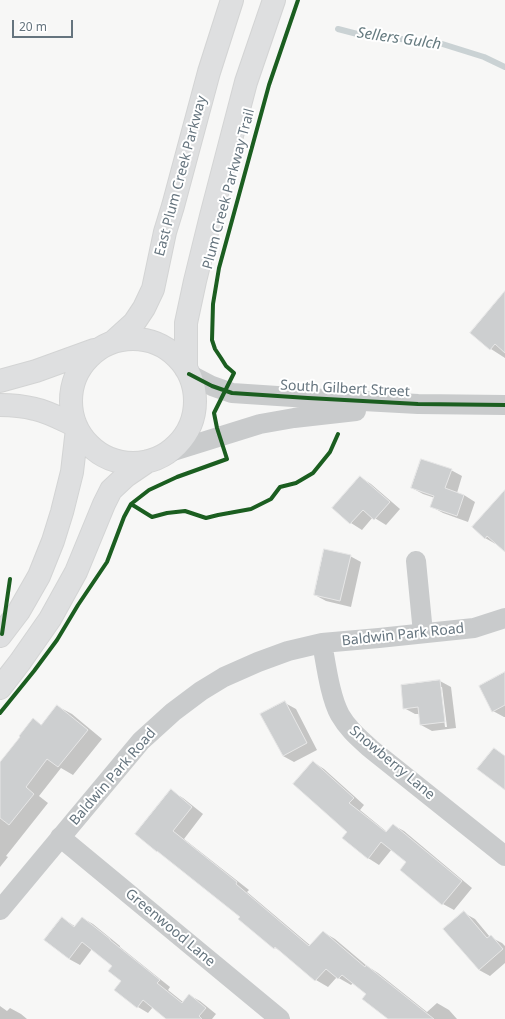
<!DOCTYPE html>
<style>
body{margin:0}
#map{position:relative;width:505px;height:1019px;overflow:hidden;background:#f7f7f6;font-family:"Noto Sans",sans-serif}
canvas{display:block}
.scale{position:absolute;left:12px;top:20px;width:61px;height:18px;box-sizing:border-box;border:2px solid #65747e;border-top:0;padding-left:5px;font-size:12px;line-height:14px;white-space:nowrap;color:#65747e;-webkit-text-stroke:3px #fff;paint-order:stroke}
</style>
<div id="map">
<canvas width="505" height="1019"></canvas>
<div class="scale">20 m</div>
</div>
<script>
const g = document.querySelector('canvas').getContext('2d');
g.lineJoin = 'round';
function fillPath(path, color) { g.fillStyle = color; g.fill(path, 'evenodd'); }
function trace(path, color, width, dash) { g.strokeStyle = color; g.lineWidth = width; g.lineCap = dash ? 'butt' : 'round'; g.setLineDash(dash || []); g.stroke(path); }
function label(font, color, halo, rows, align = 'center') {
  g.font = font + ' "Noto Sans",sans-serif'; g.lineWidth = 4; g.setLineDash([]); g.textBaseline = 'middle'; g.strokeStyle = halo; g.fillStyle = color; for (const [text, x, y, turn = 0] of rows) {
    g.save(); g.translate(x, y); g.rotate((+turn || 0) * Math.PI / 180); g.textAlign = isNaN(turn) ? turn : align; if (halo) g.strokeText(text, 0, 0); g.fillText(text, 0, 0); g.restore();
  }
}
const shadow = new Path2D(`
 M 505,292 L 505,358 L 491,349 Z
 M 451,470 L 462,476 L 457,493 L 464,495 L 475,502 L 468,522 L 443,513 L 432,507 L 435,498 L 423,494 L 412,488 Z
 M 360,477 L 371,484 L 400,509 L 386,525 L 373,517 L 362,530 L 351,523 L 333,508 Z
 M 505,492 L 505,550 L 501,547 L 485,538 Z
 M 350,556 L 361,562 L 351,607 L 326,601 L 315,595 Z
 M 505,673 L 505,717 L 504,717 L 493,711 Z
 M 440,681 L 451,687 L 456,728 L 432,731 L 421,725 L 419,714 L 415,714 L 404,708 ZM 440,687 L 442,687 L 447,727 L 445,727 Z
 M 285,703 L 296,709 L 317,750 L 294,762 L 283,756 Z
 M 57,706 L 72,714 L 102,739 L 73,775 L 61,768 L 39,796 L 48,803 L 6,856 L 8,857 L 0,867 L 0,764 L 33,720 L 42,725 Z
 M 313,762 L 324,769 L 364,805 L 360,810 L 387,832 L 393,825 L 404,831 L 472,888 L 454,910 L 443,904 L 407,862 L 392,849 L 379,865 L 368,858 L 348,832 Z
 M 171,791 L 183,798 L 203,814 L 184,839 L 249,890 L 247,892 L 311,946 L 323,932 L 335,939 L 367,966 L 378,973 L 427,1012 L 437,1003 L 449,1010 L 457,1019 L 389,1019 L 368,994 L 353,983 L 351,985 L 337,977 L 328,987 L 316,980 L 283,952 L 275,948 L 240,919 L 241,917 L 164,855 Z
 M 464,913 L 475,919 L 490,937 L 502,943 L 505,946 L 505,963 L 490,976 L 479,970 L 444,929 Z
 M 62,918 L 76,927 L 82,918 L 93,924 L 120,946 L 120,947 L 170,987 L 168,990 L 183,1002 L 189,995 L 200,1001 L 216,1014 L 212,1019 L 168,1019 L 153,1007 L 148,1013 L 138,1007 L 116,989 L 122,981 L 113,965 L 92,949 L 80,965 L 69,959 Z
 M 0,1006 L 7,1011 L 10,1008 L 21,1014 L 27,1019 L 0,1019 Z`);
const stream = new Path2D(`
 M 338,29 L 365,36 L 436,42 L 484,57 L 505,67`);
const building = new Path2D(`
 M 505,291 L 505,353 L 495,344 L 490,350 L 470,333 Z
 M 421,459 L 452,469 L 445,488 L 464,495 L 457,516 L 430,507 L 434,496 L 411,488 Z
 M 360,476 L 390,502 L 374,520 L 363,510 L 350,524 L 332,508 Z
 M 505,490 L 505,552 L 487,536 L 485,539 L 472,527 Z
 M 324,549 L 351,555 L 340,601 L 314,595 Z
 M 505,672 L 505,705 L 492,712 L 479,686 Z
 M 440,680 L 445,722 L 420,725 L 418,707 L 403,709 L 401,685 Z
 M 285,701 L 307,743 L 283,756 L 260,714 Z
 M 57,705 L 88,730 L 58,767 L 47,759 L 26,787 L 34,794 L 9,825 L 0,818 L 0,762 L 20,737 L 19,736 L 33,718 L 41,725 Z
 M 494,748 L 505,756 L 505,790 L 477,769 Z
 M 313,761 L 354,798 L 349,803 L 386,832 L 393,824 L 462,881 L 442,905 L 400,870 L 406,862 L 381,842 L 368,859 L 342,838 L 347,832 L 293,784 Z
 M 171,789 L 192,807 L 173,831 L 237,882 L 236,884 L 309,946 L 323,931 L 365,967 L 366,965 L 434,1019 L 388,1019 L 362,999 L 366,994 L 342,975 L 338,979 L 326,969 L 315,981 L 275,947 L 274,949 L 238,919 L 240,917 L 157,851 L 157,852 L 135,834 Z
 M 464,911 L 487,938 L 491,935 L 503,949 L 479,970 L 443,929 Z
 M 62,917 L 74,927 L 82,917 L 110,939 L 110,940 L 160,980 L 157,983 L 182,1003 L 189,994 L 206,1008 L 199,1016 L 202,1019 L 166,1019 L 143,1000 L 137,1008 L 114,990 L 121,981 L 108,971 L 112,966 L 82,942 L 69,959 L 44,940 Z`);
const minor = new Path2D(`
 M 189,374 L 212,386 L 232,393 L 308,398 L 418,404 L 505,405
 M 167,453 L 260,424 L 294,418 L 356,411
 M 416,561 L 423,633
 M 322,643 C 326,664 330,697 340,715 C 348,729 359,738 371,749 L 505,856
 M 60,837 L 280,1019
 M 0,910 L 141,741 L 173,712 L 201,691 L 224,677 L 258,662 L 288,651 L 322,643 L 379,638 L 474,628 L 505,618`);
const major = new Path2D(`
 M71 401a62 62 0 1 1 124 0a62 62 0 1 1-124 0Z
 M 113,342 L 134,323 L 144,308 L 153,289 L 165,232 L 173,206 L 209,72 L 232,0
 M 186,369 L 186,323 L 195,281 L 211,216 L 246,82 L 274,0
 M 0,381 L 36,371 L 94,350
 M 0,405 C 12,405 23,406 35,409 C 49,412 63,420 76,426
 M 0,636 L 19,611 L 39,576 L 53,541 L 62,512 L 72,472 L 77,429
 M 0,688 L 20,662 L 50,619 L 76,572 L 104,504 L 111,490 L 126,476 L 148,461`);
const cycleway = new Path2D(`
 M 189,374 L 212,386 L 232,393 L 308,398 L 418,404 L 505,405
 M 131,504 L 152,517 L 167,513 L 185,511 L 206,518 L 218,515 L 251,509 L 271,499 L 280,487 L 296,483 L 313,473 L 330,452 L 338,434
 M 2,634 L 10,579
 M 0,713 L 34,671 L 57,640 L 78,605 L 107,562 L 124,517 L 131,504 L 149,490 L 177,477 L 227,459 L 217,428 L 214,413 L 234,373 L 226,366 L 221,358 L 215,349 L 212,340 L 213,304 L 219,268 L 269,85 L 298,0`);
const streetNames = [
 ["East Plum Creek Parkway",181,176,-75],
 ["Plum Creek Parkway Trail",229,189,-75],
 ["South Gilbert Street",345,389,3],
 ["Baldwin Park Road",403,635,-6],
 ["Snowberry Lane",392,763,40],
 ["Baldwin Park Road",113,777,-49],
 ["Greenwood Lane",170,928,40]
];
const waterNames = [
 ["Sellers Gulch",399,39,8]
];
fillPath(shadow, '#0003');
trace(stream, '#cad2d4', 6);
fillPath(building, '#cdcfd0');
trace(building, '#e6e6e6', 1);
trace(major, '#d3d4d4', 24);
trace(minor, '#c9cbcc', 20);
trace(major, '#dedfe0', 22);
trace(cycleway, '#1b5e20', 4);
label('14px', '#65747e', '#fff', streetNames);
label('italic 15px', '#657a7f', '#fff', waterNames);
</script>
